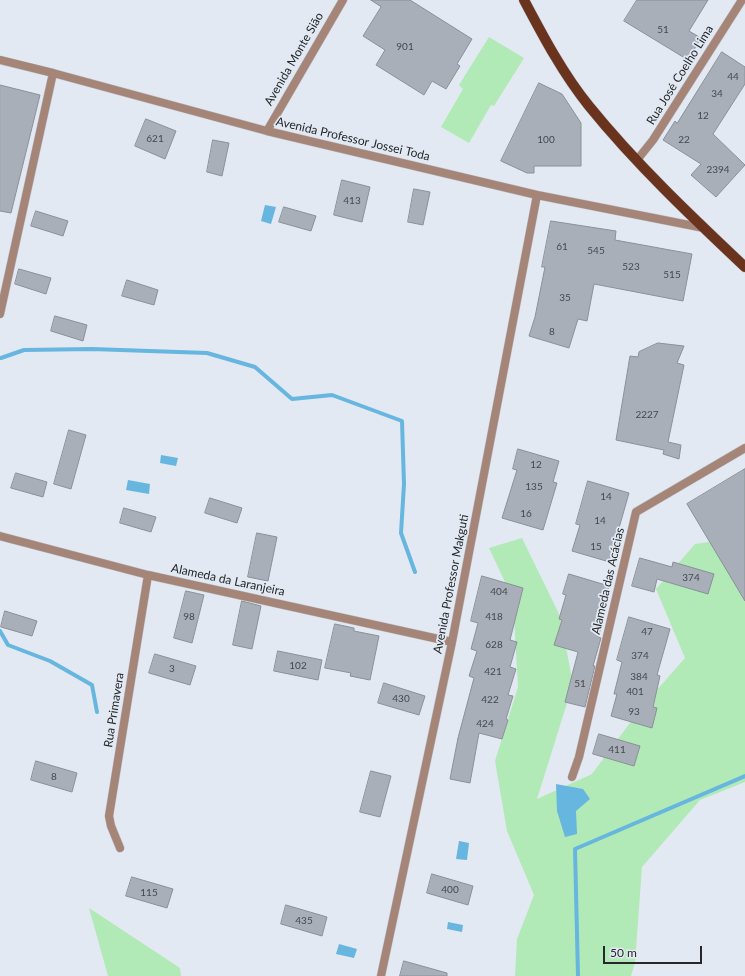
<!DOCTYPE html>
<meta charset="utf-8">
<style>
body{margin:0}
#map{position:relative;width:745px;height:976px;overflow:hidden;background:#e2e9f2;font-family:Lato,sans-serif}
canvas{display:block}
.scale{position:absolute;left:603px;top:946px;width:99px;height:18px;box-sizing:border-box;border:2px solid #25272a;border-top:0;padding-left:5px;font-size:12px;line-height:14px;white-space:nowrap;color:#25272a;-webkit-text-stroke:3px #e2e9f2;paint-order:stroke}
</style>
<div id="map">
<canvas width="745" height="976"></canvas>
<div class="scale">50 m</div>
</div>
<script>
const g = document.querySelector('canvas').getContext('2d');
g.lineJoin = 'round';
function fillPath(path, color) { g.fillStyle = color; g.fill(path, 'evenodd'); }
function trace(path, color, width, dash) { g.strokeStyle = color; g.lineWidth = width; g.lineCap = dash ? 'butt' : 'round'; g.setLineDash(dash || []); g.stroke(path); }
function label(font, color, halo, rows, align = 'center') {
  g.font = font + ' Lato,sans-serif'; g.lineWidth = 3.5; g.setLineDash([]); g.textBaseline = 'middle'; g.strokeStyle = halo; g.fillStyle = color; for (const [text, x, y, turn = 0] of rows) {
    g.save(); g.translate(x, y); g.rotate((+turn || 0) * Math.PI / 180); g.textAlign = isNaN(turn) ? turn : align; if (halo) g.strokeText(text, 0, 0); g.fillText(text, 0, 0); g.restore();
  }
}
const green = new Path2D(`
 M 489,37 L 524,58 L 494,106 L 491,105 L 469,143 L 441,127 L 463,89 L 459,85 Z
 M 745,537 L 745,782 L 700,800 L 642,867 L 635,963 L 631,976 L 515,976 L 517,939 L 534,895 L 507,831 L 495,761 L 518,687 L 513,599 L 489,548 L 522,538 L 560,616 L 573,684 L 537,799 L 592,774 L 641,708 L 685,658 L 656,589 L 695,544 Z
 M 89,908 L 180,968 L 181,976 L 108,976 Z`);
const water = new Path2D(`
 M 265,205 L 276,207 L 271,224 L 261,221 Z
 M 161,455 L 178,458 L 176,466 L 160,463 Z
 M 128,480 L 150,484 L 149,494 L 126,490 Z
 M 556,784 L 583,789 L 590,799 L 576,811 L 577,834 L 565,837 L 557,811 Z
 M 459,841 L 469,843 L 467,860 L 456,859 Z
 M 448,922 L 463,925 L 462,932 L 447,929 Z
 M 339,944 L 357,949 L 354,958 L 336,954 Z`);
const stream = new Path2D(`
 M 1,358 L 24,350 L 92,349 L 207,353 L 255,367 L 292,399 L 332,395 L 402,421 L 404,484 L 401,533 L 415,572
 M 0,631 L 8,645 L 50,661 L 92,685 L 97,712
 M 578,976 L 575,849 L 745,776`);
const building = new Path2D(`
 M 371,0 L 410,0 L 472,39 L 457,64 L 460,66 L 446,89 L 432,81 L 424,95 L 376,65 L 385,50 L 363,36 L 381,7 Z
 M 637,0 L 708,0 L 689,31 L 701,38 L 688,60 L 624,21 Z
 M 722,52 L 745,67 L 745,84 L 713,134 L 745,165 L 716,197 L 691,175 L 701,164 L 663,140 L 675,121 L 677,123 Z
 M 539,83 L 562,94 L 581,123 L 581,166 L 534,166 L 534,173 L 527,173 L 501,161 Z
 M 0,85 L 40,95 L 11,213 L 0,211 Z
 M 146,119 L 176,131 L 165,159 L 135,146 Z
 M 213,140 L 229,143 L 222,176 L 207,172 Z
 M 342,180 L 370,187 L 362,222 L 334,215 Z
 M 414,189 L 430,192 L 423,225 L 408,222 Z
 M 284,207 L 316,216 L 311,231 L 279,222 Z
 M 36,211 L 68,221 L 63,236 L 31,226 Z
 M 551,221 L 616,231 L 615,240 L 692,254 L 683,301 L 594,284 L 587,321 L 578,319 L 569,348 L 529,336 L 535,317 L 545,267 L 542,267 Z
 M 19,269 L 51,278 L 46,294 L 15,284 Z
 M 127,280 L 158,290 L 154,305 L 122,296 Z
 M 55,316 L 87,325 L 83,341 L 51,331 Z
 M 658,343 L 684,346 L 677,363 L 684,365 L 668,442 L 681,445 L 679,459 L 663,454 L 664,450 L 616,440 L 630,356 L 638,357 L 639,352 Z
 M 69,430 L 86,435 L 71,489 L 54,484 Z
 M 518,449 L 559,461 L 553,482 L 557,483 L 543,530 L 502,518 L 517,470 L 513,469 Z
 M 745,469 L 745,601 L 687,504 Z
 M 16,473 L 47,482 L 43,497 L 11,488 Z
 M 588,481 L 629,493 L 615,542 L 619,543 L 613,563 L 572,551 L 580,525 L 576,524 Z
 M 210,498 L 242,508 L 237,523 L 205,513 Z
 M 124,508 L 156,517 L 151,532 L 120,523 Z
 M 257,533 L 277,537 L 268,581 L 248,577 Z
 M 640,558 L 672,567 L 673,562 L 714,574 L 708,594 L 657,579 L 654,592 L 632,586 Z
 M 569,574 L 609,586 L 603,610 L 606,611 L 598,637 L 601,638 L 593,666 L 595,666 L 585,707 L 565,702 L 578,652 L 554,645 L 562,620 L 559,619 L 566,595 L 563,594 Z
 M 482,576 L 523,588 L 510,640 L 517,642 L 510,667 L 516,669 L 508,695 L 513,696 L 506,719 L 508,720 L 502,739 L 479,733 L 470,783 L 450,779 L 458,738 L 474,678 L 469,676 L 477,651 L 471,649 L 478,623 L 471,621 Z
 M 186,591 L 204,595 L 192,643 L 174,638 Z
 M 242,601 L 261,606 L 252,649 L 233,645 Z
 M 5,611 L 37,621 L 32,636 L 1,627 Z
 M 629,617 L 670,629 L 657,675 L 660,676 L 653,707 L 657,708 L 652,728 L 611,716 L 617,694 L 614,694 L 622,662 L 617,660 Z
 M 335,624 L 354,628 L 354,631 L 379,636 L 370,680 L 350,676 L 351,673 L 325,668 Z
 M 278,651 L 322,660 L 318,680 L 274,671 Z
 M 155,654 L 196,666 L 190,685 L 149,673 Z
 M 384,683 L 425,696 L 419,715 L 378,703 Z
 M 599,734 L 640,746 L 634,766 L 593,754 Z
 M 36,761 L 77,773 L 72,792 L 31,780 Z
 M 371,771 L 391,776 L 380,817 L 360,812 Z
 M 432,874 L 473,886 L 468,905 L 427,893 Z
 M 132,877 L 173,889 L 167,908 L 126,896 Z
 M 286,905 L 327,917 L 322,936 L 281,924 Z
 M 404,961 L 447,973 L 447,976 L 400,976 Z`);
const street = new Path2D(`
 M 0,60 L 53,73 L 267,131 L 537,195 L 704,228
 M 267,131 L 343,0
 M 637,160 L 653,140 L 742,0
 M 0,314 L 53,73
 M 0,536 L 148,575 L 452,642
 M 572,777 L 579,757 L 636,512 L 745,448
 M 120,848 L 111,826 L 109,816 L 148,575
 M 381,976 L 452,642 L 537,195`);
const primary = new Path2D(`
 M 524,0 C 543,36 563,74 589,106 C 636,164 691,216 745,267`);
const numberNames = [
 ["51",663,30],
 ["901",405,47],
 ["44",733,77],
 ["34",717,94],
 ["12",703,116],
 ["621",155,139],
 ["100",546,140],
 ["22",684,140],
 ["2394",718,170],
 ["413",352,201],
 ["61",562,247],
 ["545",596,251],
 ["523",631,267],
 ["515",672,275],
 ["35",565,298],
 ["8",552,332],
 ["2227",647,415],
 ["12",536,465],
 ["135",534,487],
 ["14",606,497],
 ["16",526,514],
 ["14",600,521],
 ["15",596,547],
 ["374",691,578],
 ["404",499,592],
 ["98",189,617],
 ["418",494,617],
 ["47",647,632],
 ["628",494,645],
 ["374",640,656],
 ["102",298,666],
 ["3",172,669],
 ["421",493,672],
 ["384",639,677],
 ["51",580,684],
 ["401",635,692],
 ["430",401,699],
 ["422",490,700],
 ["93",634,712],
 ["424",485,724],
 ["411",617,750],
 ["8",54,777],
 ["400",450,890],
 ["115",149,893],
 ["435",304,921]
];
const streetNames = [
 ["Avenida Monte Sião",294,59,-60],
 ["Rua José Coelho Lima",680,75,-58],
 ["Avenida Professor Jossei Toda",353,139,13],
 ["Alameda da Laranjeira",228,580,12],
 ["Alameda das Acácias",608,581,-77],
 ["Avenida Professor Makguti",451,584,-79],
 ["Rua Primavera",114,710,-81]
];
fillPath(green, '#b1eab6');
fillPath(water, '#66b6df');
trace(stream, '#66b6df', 4);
fillPath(building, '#a9afb8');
trace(building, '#8a9098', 1);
trace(street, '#c0c6ce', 9);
trace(primary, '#c0c6ce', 11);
trace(street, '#a68579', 8);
trace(primary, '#69331e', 10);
label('10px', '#46494e', null, numberNames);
label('12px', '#25272a', '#e2e9f2', streetNames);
</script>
